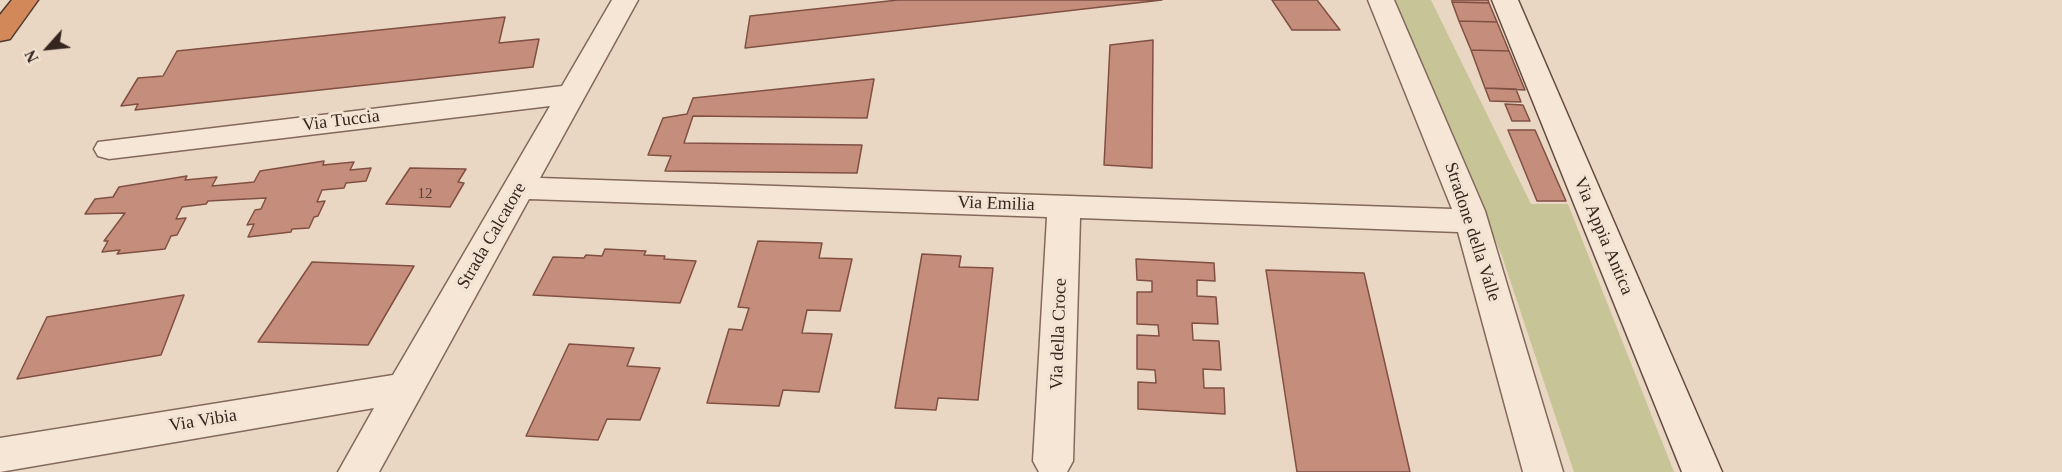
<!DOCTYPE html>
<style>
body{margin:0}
#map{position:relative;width:2062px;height:472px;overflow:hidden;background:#ead7c3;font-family:Georgia,serif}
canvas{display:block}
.north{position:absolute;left:18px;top:18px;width:60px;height:60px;-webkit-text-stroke:4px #f2e3d2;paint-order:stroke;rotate:243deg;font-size:16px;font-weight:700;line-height:24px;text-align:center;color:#34251e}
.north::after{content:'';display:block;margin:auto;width:21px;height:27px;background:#34251e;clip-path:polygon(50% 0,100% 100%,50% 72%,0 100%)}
</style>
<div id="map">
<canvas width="2062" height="472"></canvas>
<div class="north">N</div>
</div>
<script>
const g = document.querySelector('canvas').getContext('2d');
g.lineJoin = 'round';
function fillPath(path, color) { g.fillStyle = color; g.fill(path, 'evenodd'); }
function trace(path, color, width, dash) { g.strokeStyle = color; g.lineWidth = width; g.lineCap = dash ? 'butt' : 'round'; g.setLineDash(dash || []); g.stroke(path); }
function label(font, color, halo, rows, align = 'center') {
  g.font = font + ' Georgia,serif'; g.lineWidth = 6; g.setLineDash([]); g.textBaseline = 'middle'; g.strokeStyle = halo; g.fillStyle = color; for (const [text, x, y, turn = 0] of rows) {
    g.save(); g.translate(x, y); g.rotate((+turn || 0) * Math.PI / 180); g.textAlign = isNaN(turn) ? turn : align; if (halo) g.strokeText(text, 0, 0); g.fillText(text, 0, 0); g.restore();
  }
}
const green = new Path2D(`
 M 1395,0 L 1431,0 L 1531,204 L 1568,204 L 1674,472 L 1574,472 L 1502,256 Z`);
const building = new Path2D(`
 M 898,0 L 1162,0 L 745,48 L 750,16 Z
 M 1272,0 L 1317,0 L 1340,30 L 1292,30 Z
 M 1452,0 L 1488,0 L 1489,3 L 1452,2 Z
 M 1452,2 L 1489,3 L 1497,22 L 1459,21 Z
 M 505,17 L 499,43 L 539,39 L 533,67 L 135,110 L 138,104 L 121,106 L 138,78 L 163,76 L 177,51 Z
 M 1459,21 L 1497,22 L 1509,51 L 1471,50 Z
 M 1153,40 L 1152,168 L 1104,165 L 1110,45 Z
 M 1471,50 L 1509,51 L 1525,90 L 1485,88 Z
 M 874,79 L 867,118 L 693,116 L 684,143 L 862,145 L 857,173 L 665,171 L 671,156 L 648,155 L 663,118 L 687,114 L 693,98 Z
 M 1485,88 L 1516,89 L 1521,102 L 1490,101 Z
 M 1505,104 L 1523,105 L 1530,121 L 1512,121 Z
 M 1508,130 L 1535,130 L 1566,201 L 1537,201 Z
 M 324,161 L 323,165 L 354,162 L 350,170 L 371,168 L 366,181 L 346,183 L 344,188 L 322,190 L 317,202 L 325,201 L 318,216 L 314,217 L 309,228 L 292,229 L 291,232 L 248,237 L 254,224 L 247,225 L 255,210 L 261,209 L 266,198 L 208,201 L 206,204 L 182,207 L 176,219 L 186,218 L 177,235 L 171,236 L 165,249 L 117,254 L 120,250 L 102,252 L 108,241 L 104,241 L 125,213 L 85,214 L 95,199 L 113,197 L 119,187 L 187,176 L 185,180 L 217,177 L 212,186 L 254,182 L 260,171 Z
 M 410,168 L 466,169 L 458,182 L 464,183 L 450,207 L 386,204 Z
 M 758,241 L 822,243 L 819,258 L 852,259 L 840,311 L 807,310 L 802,333 L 832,334 L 819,392 L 783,390 L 779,406 L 707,403 L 729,329 L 742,330 L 749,308 L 738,307 Z
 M 605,249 L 646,251 L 644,255 L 665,256 L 664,259 L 696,261 L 680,303 L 533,295 L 553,257 L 584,258 L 586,255 L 602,256 Z
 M 922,254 L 961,256 L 959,267 L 993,268 L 978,400 L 938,398 L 936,410 L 895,408 Z
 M 1136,259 L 1214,263 L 1215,281 L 1197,280 L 1197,296 L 1216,297 L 1218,324 L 1192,323 L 1193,340 L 1219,341 L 1221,370 L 1203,369 L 1204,388 L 1224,388 L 1225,414 L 1138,409 L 1138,382 L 1156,383 L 1155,370 L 1137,369 L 1137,335 L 1159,336 L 1158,325 L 1137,324 L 1137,292 L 1152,292 L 1152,281 L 1137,280 Z
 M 312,262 L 414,266 L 368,345 L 258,342 Z
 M 1266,270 L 1364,273 L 1410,472 L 1297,472 Z
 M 184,295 L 161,355 L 17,379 L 47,317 Z
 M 569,344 L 634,348 L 627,366 L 660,368 L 640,420 L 607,419 L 598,440 L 526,436 Z`);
const street = new Path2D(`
 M 612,0 L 638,0 L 540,178 L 1452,209 L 1368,0 L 1394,0 L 1485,211 L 1563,472 L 1523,472 L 1458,232 L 1080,218 L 1073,461 L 1067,472 L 1039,472 L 1033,461 L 1047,217 L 529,199 L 379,472 L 338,472 L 374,408 L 0,472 L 0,438 L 393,375 L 550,106 L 109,159 L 98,156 L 94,149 L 98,142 L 562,86 Z`);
const secondary = new Path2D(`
 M 1492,0 L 1518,0 L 1722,472 L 1682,472 Z`);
const highway = new Path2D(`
 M 12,0 L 38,0 L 10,39 L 0,41 L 0,15 Z`);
const numberNames = [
 ["12",425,194]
];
const streetNames = [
 ["Via Tuccia",341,121,-7],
 ["Via Emilia",996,204,2],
 ["Stradone della Valle",1472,232,72],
 ["Strada Calcatore",492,236,-60],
 ["Via Appia Antica",1603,236,67],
 ["Via della Croce",1059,334,-88],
 ["Via Vibia",203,421,-9]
];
fillPath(green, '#c7c498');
fillPath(building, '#c58d7c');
trace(building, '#805043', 1.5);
trace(street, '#83695b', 3);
trace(secondary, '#654b3f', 3);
trace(highway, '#51392f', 3);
fillPath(street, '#f6e6d5');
fillPath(secondary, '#f6e6d5');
fillPath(highway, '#d3885a');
label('15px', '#583f36', null, numberNames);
label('18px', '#34251e', '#f2e3d2', streetNames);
</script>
